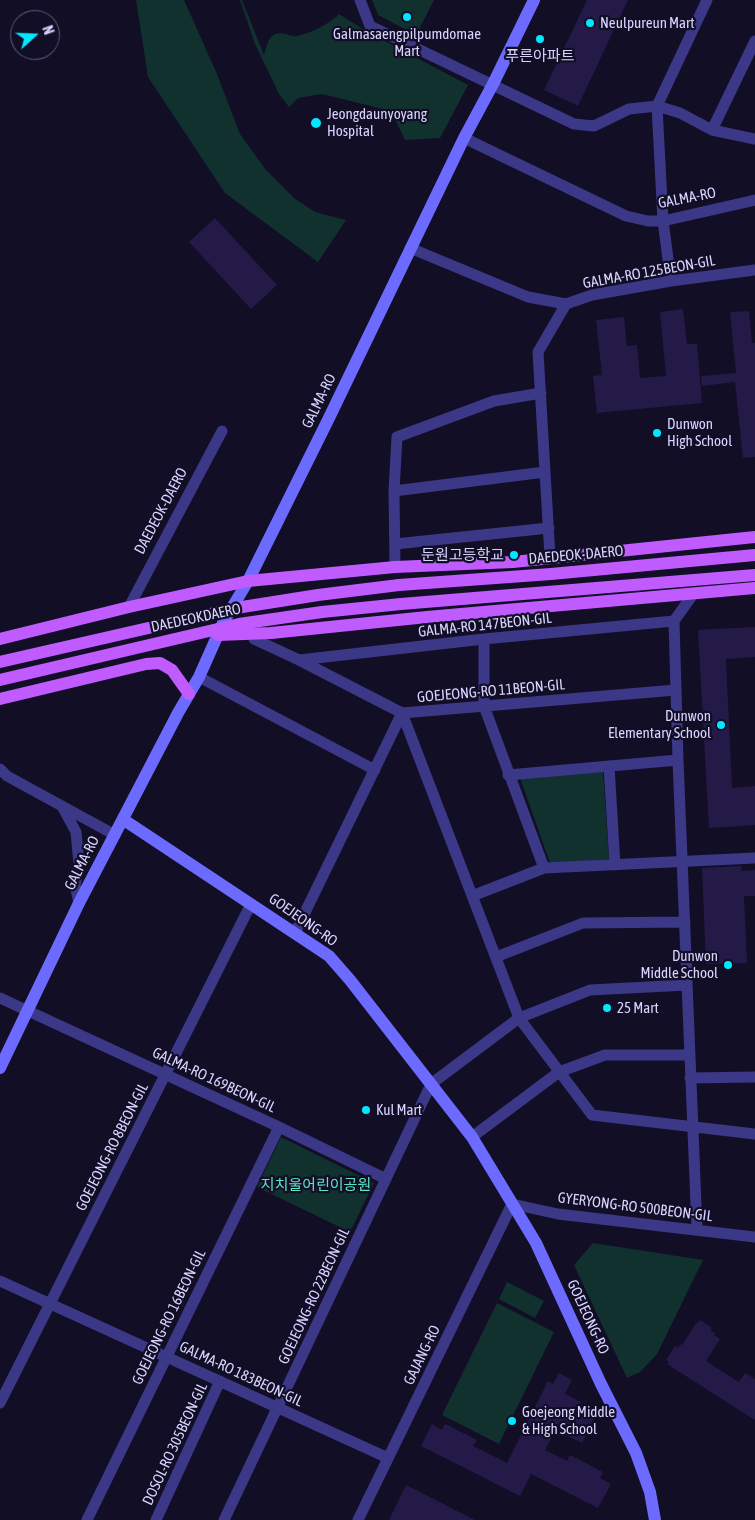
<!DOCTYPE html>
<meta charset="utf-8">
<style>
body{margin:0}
#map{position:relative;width:755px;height:1520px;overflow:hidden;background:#120e26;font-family:"Asap Condensed",sans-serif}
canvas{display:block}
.north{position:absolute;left:10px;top:10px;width:50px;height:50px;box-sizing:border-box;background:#120e26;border:1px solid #615d7d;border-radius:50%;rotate:70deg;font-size:14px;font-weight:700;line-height:20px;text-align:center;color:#d8d4ff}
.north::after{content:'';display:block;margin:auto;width:18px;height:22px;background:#00e7ff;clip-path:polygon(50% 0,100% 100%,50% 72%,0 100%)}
</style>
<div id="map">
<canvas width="755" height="1520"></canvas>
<div class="north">N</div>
</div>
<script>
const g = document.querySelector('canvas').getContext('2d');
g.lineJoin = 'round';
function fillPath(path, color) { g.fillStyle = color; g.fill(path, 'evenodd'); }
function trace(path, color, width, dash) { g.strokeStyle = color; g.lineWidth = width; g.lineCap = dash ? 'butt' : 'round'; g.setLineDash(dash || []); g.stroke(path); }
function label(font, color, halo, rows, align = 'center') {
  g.font = font + ' "Asap Condensed","Noto Sans KR",sans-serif'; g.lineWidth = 4.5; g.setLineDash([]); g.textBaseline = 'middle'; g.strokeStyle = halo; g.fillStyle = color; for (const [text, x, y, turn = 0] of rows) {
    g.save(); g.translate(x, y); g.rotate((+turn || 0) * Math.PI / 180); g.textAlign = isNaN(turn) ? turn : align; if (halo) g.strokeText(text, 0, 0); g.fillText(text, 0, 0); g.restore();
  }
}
const green = new Path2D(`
 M 136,0 L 184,0 L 217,74 L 240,134 L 266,170 L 294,198 L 315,212 L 346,220 L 318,262 L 225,193 L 148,77 Z
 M 240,0 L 242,0 L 264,55 C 268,43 269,30 286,34 C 290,35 294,37 297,36 C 312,33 329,24 339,14 L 366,31 L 468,85 L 440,138 L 405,140 L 391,111 L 322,94 L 298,98 L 289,107 L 279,94 L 255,44 Z
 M 372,0 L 434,0 L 416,35 L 378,15 Z
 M 603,772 L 609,859 L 550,863 L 520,778 Z
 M 281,1137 L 374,1183 L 350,1232 L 257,1187 Z
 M 593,1243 L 703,1260 L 657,1354 L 640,1372 L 627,1378 L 574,1265 Z
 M 507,1282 L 544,1301 L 535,1318 L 499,1299 Z
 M 497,1303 L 554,1332 L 499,1444 L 442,1415 Z`);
const building = new Path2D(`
 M 587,0 L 628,0 L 578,106 L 544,90 Z
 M 215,218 L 277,285 L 251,309 L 189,242 Z
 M 683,309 L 687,344 L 697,344 L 702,403 L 597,413 L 593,376 L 602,375 L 596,320 L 624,317 L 627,346 L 637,345 L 640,378 L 666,376 L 660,312 Z
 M 749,311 L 752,343 L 755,343 L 755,457 L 743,458 L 735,382 L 702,386 L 701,376 L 736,373 L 730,312 Z
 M 755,627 L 755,657 L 726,659 L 732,788 L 755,786 L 755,825 L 709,828 L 698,630 Z
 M 741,866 L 742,871 L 755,870 L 755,896 L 744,896 L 747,963 L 706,964 L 702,868 Z
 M 700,1320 L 712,1328 L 710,1330 L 715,1333 L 714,1335 L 720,1339 L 706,1361 L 739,1382 L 745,1373 L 755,1379 L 755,1420 L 667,1364 L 669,1362 L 666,1360 L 675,1346 L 678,1348 L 681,1344 L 682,1345 L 696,1323 L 697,1324 Z
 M 559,1373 L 572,1380 L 565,1394 L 581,1402 L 579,1411 L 594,1419 L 582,1443 L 555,1430 L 545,1450 L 567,1461 L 570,1455 L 603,1472 L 600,1478 L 611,1484 L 598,1508 L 531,1474 L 520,1496 L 421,1446 L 432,1424 L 442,1430 L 445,1424 L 477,1440 L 473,1446 L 507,1463 L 548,1381 L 553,1384 Z
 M 406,1485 L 475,1520 L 389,1520 Z`);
const street = new Path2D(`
 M 360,0 L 370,26 L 574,124 L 594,126 L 629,109 L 657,106 L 680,113 L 712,130 L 755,139
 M 712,130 L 755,41
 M 464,138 L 626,216 L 648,221 L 663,221 L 755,200
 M 410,248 L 528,297 L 566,304 L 592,295 L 671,281 L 755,270
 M 671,281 L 663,221 L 657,106 L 707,0
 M 394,491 L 545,472
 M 395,544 L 549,528
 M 550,557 L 538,352 L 566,304
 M 395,567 L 394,491 L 397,437 L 494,401 L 541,393
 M 694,593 L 674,621 L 678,760 L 697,1229
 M 129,607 L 222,431
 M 254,639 L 299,660 L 402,713 L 519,1018 L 592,1115 L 755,1134
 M 484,639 L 484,706 L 544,868
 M 299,660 L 484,639 L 674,621
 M 199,677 L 375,770
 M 609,766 L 615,865
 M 0,769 L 7,776 L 115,835
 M 508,775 L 678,760
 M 62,806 L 76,832 L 79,864 L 75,885 L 79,903
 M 472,896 L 544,868 L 755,858
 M 295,933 L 402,713 L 676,690
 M 496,957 L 583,923 L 685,922
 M 0,998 L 279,1127 L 386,1179
 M 690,1078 L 755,1077
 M 472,1137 L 559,1072 L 605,1055 L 689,1055
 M 0,1281 L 388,1458
 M 0,1403 L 251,904
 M 87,1520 L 279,1127
 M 156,1520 L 220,1381
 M 224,1520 L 431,1084 L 519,1018 L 590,990 L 687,985
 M 358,1520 L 512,1204 L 558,1214 L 755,1237`);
const secondary = new Path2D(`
 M 124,820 L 329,956 L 350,980 L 472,1137 L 536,1243 L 601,1384 L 636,1453 L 650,1492 L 655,1520
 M 0,1068 L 79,903 L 178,713 L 199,677 L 224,621 L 248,581 L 328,420 L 464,138 L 493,84 L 534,0`);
const primary = new Path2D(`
 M 399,585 L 551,574 L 755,555
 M 401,604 L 755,575
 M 218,635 L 271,633 L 427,617 L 755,588
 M 0,639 L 129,607 L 248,581 L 395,567 L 513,562 L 755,537
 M 0,699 L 146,664 L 160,663 L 172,670 L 189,694`);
const primaryBridge = new Path2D(`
 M 0,662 L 236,608 L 318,595 L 399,585
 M 0,680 L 239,624 L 322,612 L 401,604`);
const markers = [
 [407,17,5,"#00e7ff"],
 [590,23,5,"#00e7ff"],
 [540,39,5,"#00e7ff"],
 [316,123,6,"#00e7ff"],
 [657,433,5,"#00e7ff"],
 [514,555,5,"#00e7ff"],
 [721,725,5,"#00e7ff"],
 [728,965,5,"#00e7ff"],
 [607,1008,5,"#00e7ff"],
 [366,1110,5,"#00e7ff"],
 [512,1421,5,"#00e7ff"]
];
const poiNames = [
 ["Neulpureun Mart",600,23],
 ["Galmasaengpilpumdomae",407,34,"center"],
 ["Mart",407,51,"center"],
 ["푸른아파트",540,56,"center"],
 ["Jeongdaunyoyang",327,114],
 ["Hospital",327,131],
 ["Dunwon",667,424],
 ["High School",667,441],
 ["둔원고등학교",504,555,"right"],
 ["Dunwon",711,716,"right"],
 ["Elementary School",711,733,"right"],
 ["Dunwon",718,956,"right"],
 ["Middle School",718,973,"right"],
 ["25 Mart",617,1008],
 ["Kul Mart",376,1110],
 ["Goejeong Middle",522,1412],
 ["& High School",522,1429]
];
const streetNames = [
 ["GALMA-RO",687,198,-11],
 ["GALMA-RO 125BEON-GIL",649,272,-10],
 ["GALMA-RO",319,401,-64],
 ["DAEDEOK-DAERO",161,511,-62],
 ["DAEDEOK-DAERO",576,555,-5],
 ["DAEDEOKDAERO",196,618,-12],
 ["GALMA-RO 147BEON-GIL",485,625,-6],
 ["GOEJEONG-RO 11BEON-GIL",491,691,-5],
 ["GALMA-RO",82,863,-63],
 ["GOEJEONG-RO",303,920,35],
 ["GALMA-RO 169BEON-GIL",214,1080,25],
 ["GOEJEONG-RO 8BEON-GIL",112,1147,-63],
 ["GYERYONG-RO 500BEON-GIL",635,1207,7],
 ["GOEJEONG-RO 22BEON-GIL",314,1296,-65],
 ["GOEJEONG-RO 16BEON-GIL",169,1317,-64],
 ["GOEJEONG-RO",588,1317,65],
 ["GAJANG-RO",422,1355,-64],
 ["GALMA-RO 183BEON-GIL",241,1374,25],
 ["DOSOL-RO 305BEON-GIL",175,1444,-65]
];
const parkNames = [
 ["지치울어린이공원",316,1185]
];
fillPath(green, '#11312f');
fillPath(building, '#231a48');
trace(street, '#3a3887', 11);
trace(secondary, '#6d6bff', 12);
trace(primary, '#c05bff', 12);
trace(primaryBridge, '#c05bff', 12);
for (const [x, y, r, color] of markers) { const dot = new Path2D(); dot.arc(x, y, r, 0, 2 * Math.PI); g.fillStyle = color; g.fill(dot); trace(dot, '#120e26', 2); }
label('15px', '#d8d4ff', '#120e26', poiNames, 'left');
label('15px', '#d8d4ff', '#120e26', streetNames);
label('15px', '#5be4c1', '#120e26', parkNames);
</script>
